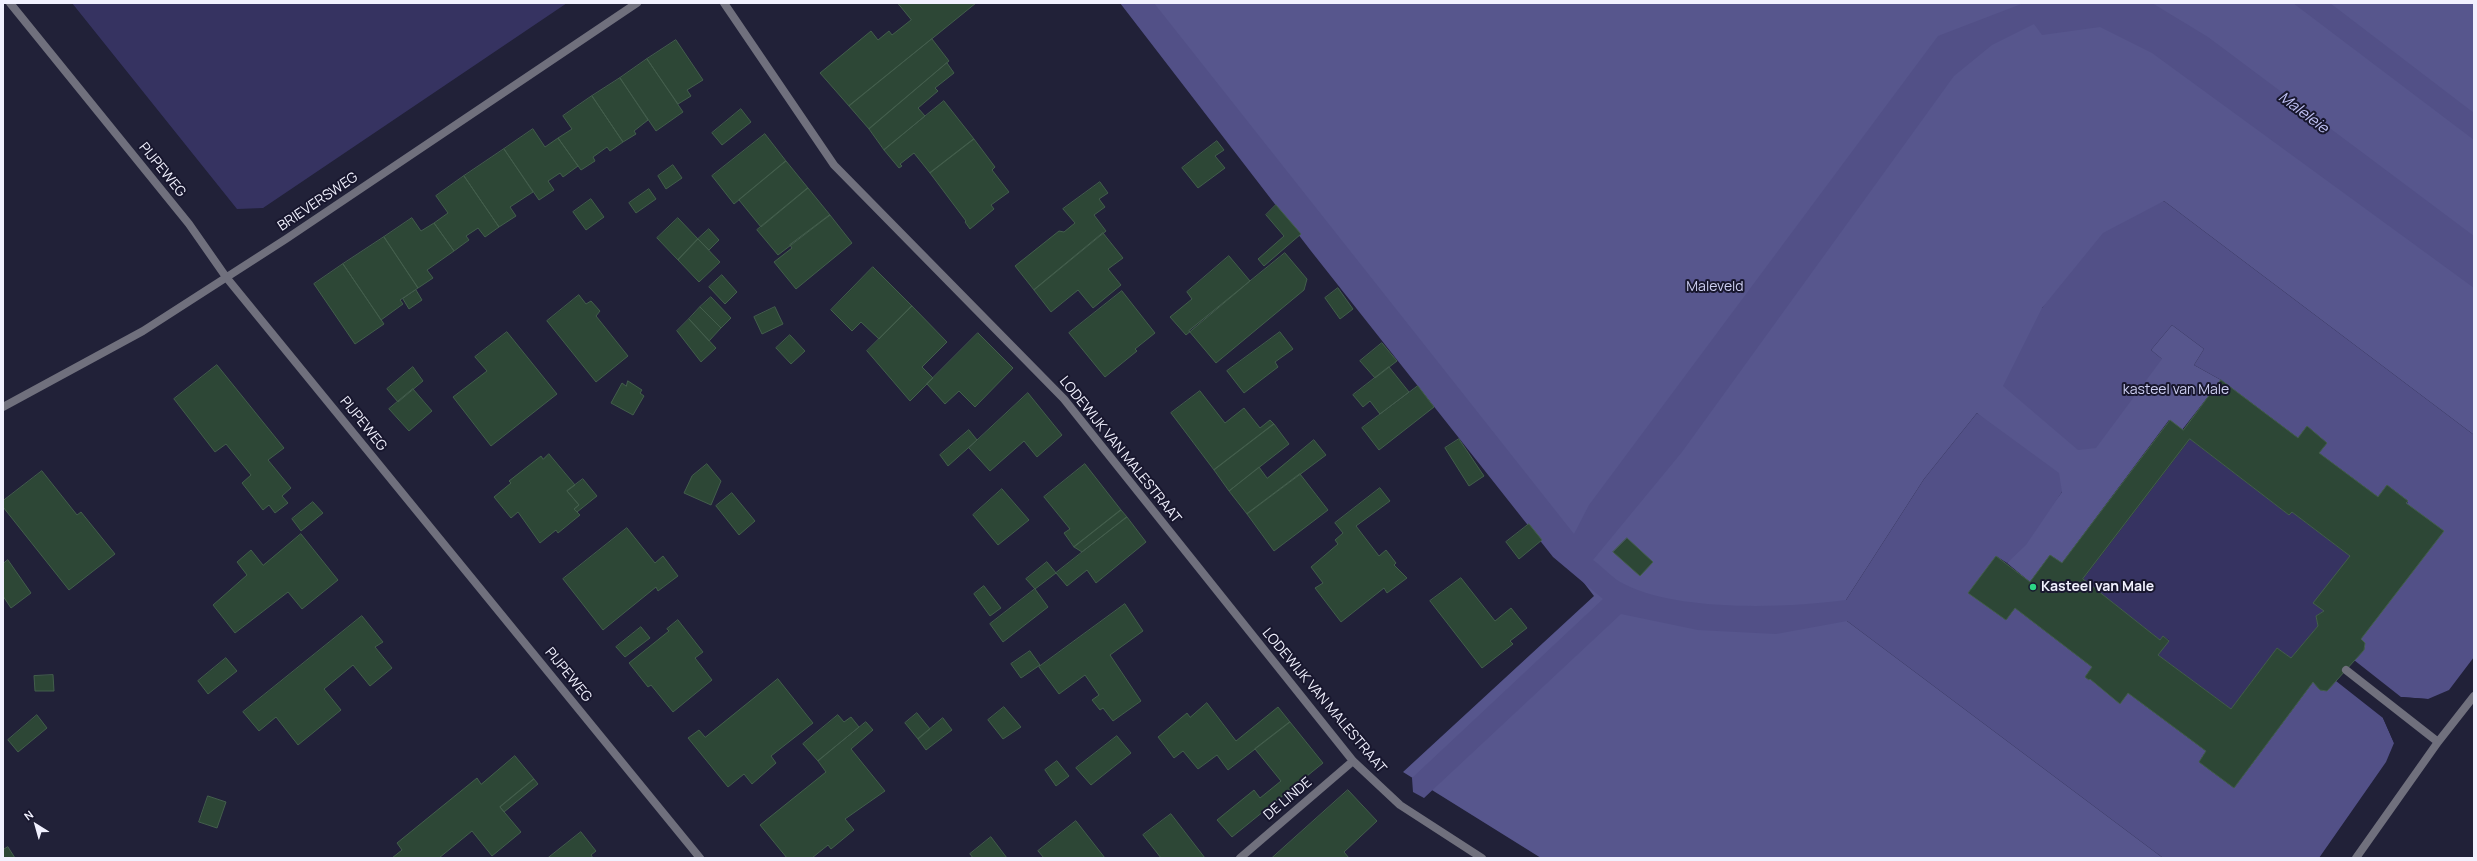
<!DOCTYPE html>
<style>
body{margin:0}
#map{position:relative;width:2477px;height:861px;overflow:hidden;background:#212138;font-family:Manrope,sans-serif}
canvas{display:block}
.frame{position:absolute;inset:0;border:4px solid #f1f1fe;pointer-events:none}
.north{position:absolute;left:16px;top:805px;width:40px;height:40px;-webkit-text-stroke:3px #18172e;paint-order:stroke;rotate:323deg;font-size:11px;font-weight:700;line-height:16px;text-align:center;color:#f1f1fe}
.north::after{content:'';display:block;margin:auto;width:14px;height:18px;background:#f1f1fe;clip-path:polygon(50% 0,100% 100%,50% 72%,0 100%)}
</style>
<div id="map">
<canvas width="2477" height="861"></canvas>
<div class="frame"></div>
<div class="north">N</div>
</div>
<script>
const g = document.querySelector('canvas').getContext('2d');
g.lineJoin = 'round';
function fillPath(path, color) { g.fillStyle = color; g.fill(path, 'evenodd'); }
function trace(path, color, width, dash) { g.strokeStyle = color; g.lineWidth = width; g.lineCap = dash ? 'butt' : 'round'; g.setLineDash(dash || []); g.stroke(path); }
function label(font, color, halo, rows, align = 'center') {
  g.font = font + ' Manrope,sans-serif'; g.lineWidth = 4; g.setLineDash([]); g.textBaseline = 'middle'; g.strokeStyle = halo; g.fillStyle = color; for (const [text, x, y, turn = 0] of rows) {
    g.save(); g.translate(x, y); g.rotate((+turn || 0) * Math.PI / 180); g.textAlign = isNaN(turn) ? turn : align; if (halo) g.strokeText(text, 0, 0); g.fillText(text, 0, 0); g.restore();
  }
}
const green = new Path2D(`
 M 72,3 L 567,3 L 263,208 L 237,209 Z
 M 2190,439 L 2289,515 L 2292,512 L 2350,556 L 2324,611 L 2316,616 L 2318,626 L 2291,658 L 2277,648 L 2231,709 L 2158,655 L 2169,640 L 2163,636 L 2160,640 L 2083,579 Z`);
const forest = new Path2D(`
 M 1138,3 L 2474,3 L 2474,435 L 2164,201 L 2042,308 L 2162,359 L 2151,350 L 2172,325 L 2204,349 L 2194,365 L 2221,380 L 2182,430 L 2169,420 L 2062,563 L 2050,555 L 2030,582 L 2007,563 L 2062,492 L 1977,413 L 1924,479 L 1846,600 L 1847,621 L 2163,858 L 1541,858 L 1403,772 L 1594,596 Z`);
const water = new Path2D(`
 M 1120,3 L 1154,3 L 1574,534 L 1589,505 L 1938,36 L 2024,3 L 2152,3 L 2208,37 L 2474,236 L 2474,288 L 2152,53 L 2100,27 L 2042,35 L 2034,24 L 1992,45 L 1954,76 L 1682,452 L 1593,560 C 1603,567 1613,579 1624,584 C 1679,612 1786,608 1846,600 L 1924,479 L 1977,413 L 2059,473 L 2062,492 L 2026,545 L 2007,563 L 1996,556 L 1969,593 L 2006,620 L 2015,608 L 2092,667 L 2085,677 L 2089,680 L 2090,679 L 2120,703 L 2128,693 L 2206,751 L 2199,762 L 2234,788 L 2313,682 L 2320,690 L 2327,691 L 2364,650 L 2365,643 L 2361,639 L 2408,501 L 2387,485 L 2378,497 L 2319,453 L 2327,443 L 2307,426 L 2298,438 L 2221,380 L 2194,365 L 2204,349 L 2172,325 L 2151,350 L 2162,359 L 2096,448 L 2078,450 L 2003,386 L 2042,308 L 2103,233 L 2164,201 L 2474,435 L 2474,657 L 2449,690 L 2428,699 L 2401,697 L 2383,718 L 2394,743 L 2386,762 L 2319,858 L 2163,858 L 1847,621 L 1776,634 L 1698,630 L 1621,614 L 1424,798 L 1413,792 L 1412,778 L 1603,599 L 1553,557 L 1311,251 Z
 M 2293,3 L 2330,3 L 2474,113 L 2474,140 Z`);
const pier = new Path2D(`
 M 2354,660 L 2401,697 L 2428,699 L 2427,700 L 2402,699 L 2386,719 L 2395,741 L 2394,743 L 2383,718 L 2336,681 Z`);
const building = new Path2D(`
 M 898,3 L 976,3 L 849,106 L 820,73 L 871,31 L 878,40 L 889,31 L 892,35 L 911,20 Z
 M 932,39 L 949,61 L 869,129 L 849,106 Z
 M 676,40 L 703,80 L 687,90 L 691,96 L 678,104 L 647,59 Z
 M 647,59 L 683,112 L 656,131 L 620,78 Z
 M 947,63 L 954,73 L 935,88 L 938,91 L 918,108 L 925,116 L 884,150 L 869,129 Z
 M 620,78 L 648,120 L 634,131 L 636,134 L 623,142 L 592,96 Z
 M 592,96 L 623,142 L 610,151 L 607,147 L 593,157 L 595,161 L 581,170 L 558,138 L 572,129 L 563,116 Z
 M 944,101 L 974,139 L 930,173 L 914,153 L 900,164 L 902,166 L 899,168 L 884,150 Z
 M 741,109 L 751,122 L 722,145 L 712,133 Z
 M 533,129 L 545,147 L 558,138 L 578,166 L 563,177 L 560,173 L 548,181 L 554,190 L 539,200 L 504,149 Z
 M 765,134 L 786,161 L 734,204 L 712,176 Z
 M 974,139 L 995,167 L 992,170 L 1009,192 L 991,205 L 994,209 L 970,229 L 965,222 L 966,221 L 930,173 Z
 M 1217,141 L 1224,150 L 1215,156 L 1225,168 L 1198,188 L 1182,168 Z
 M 504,149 L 533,192 L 510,207 L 516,216 L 499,227 L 464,176 Z
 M 786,161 L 808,188 L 761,227 L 739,200 Z
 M 673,165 L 682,178 L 666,189 L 658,176 Z
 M 464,176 L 499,227 L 485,237 L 478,228 L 466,236 L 469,240 L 454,251 L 434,223 L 448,213 L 436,196 Z
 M 1100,182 L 1108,193 L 1099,199 L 1105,207 L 1094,215 L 1106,231 L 1034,290 L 1015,266 L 1059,231 L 1064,232 L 1075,223 L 1063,209 Z
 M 808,188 L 830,215 L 778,255 L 757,230 Z
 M 649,189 L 656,199 L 636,213 L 629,203 Z
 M 591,199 L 604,217 L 586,230 L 573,212 Z
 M 1276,205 L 1301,234 L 1264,266 L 1258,259 L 1284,236 L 1266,215 Z
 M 830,215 L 852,243 L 796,289 L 774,262 L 792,248 L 790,245 Z
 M 412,218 L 421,231 L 434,223 L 454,251 L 427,270 L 433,278 L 418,288 L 384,237 Z
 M 678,218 L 698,239 L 678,260 L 657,238 Z
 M 709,229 L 719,240 L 709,250 L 698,239 Z
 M 1103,233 L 1123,258 L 1108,269 L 1121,285 L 1093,308 L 1078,290 L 1051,312 L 1034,290 Z
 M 384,237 L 418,288 L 400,300 L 403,304 L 381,320 L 343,264 Z
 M 698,239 L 720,262 L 699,282 L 678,260 Z
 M 1285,253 L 1307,279 L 1304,290 L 1216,363 L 1189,331 Z
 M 1229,256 L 1250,281 L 1186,335 L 1170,317 L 1192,299 L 1187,292 Z
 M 343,264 L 384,324 L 355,344 L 314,284 Z
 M 873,267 L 912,306 L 879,339 L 861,322 L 852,331 L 831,310 Z
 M 722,275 L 737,292 L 725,304 L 709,287 Z
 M 1338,288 L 1353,309 L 1340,319 L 1325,298 Z
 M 416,290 L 422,300 L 409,309 L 403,299 Z
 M 1122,291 L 1155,333 L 1135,349 L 1137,351 L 1105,377 L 1069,333 Z
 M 579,295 L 586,304 L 591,301 L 600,311 L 596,316 L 628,356 L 596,382 L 547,321 Z
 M 711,297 L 731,318 L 721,328 L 700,307 Z
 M 912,306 L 947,342 L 922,367 L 933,378 L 910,401 L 867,351 Z
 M 700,307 L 721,328 L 709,341 L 689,319 Z
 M 775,307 L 783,324 L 762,334 L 754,317 Z
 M 689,319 L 716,348 L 701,362 L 677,331 Z
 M 507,332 L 557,394 L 491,446 L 453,397 L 487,371 L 475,357 Z
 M 1280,332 L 1293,349 L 1275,362 L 1278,367 L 1244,393 L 1227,371 Z
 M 978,333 L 1013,368 L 975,407 L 959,391 L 945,404 L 927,384 Z
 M 790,335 L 805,351 L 791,364 L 776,348 Z
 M 1382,343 L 1397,361 L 1375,378 L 1360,361 Z
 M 217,365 L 284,448 L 268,460 L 291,488 L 282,496 L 288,503 L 275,513 L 269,505 L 263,510 L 242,483 L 251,475 L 226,444 L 215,452 L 174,399 Z
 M 413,367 L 423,381 L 398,402 L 387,389 Z
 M 1389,367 L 1409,392 L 1380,414 L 1370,401 L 1363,407 L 1353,395 Z
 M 2221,380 L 2298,438 L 2307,426 L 2327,443 L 2319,453 L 2378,497 L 2387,485 L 2408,501 L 2406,503 L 2444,531 L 2361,639 L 2365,643 L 2364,650 L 2327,691 L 2320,690 L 2313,682 L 2234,788 L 2199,762 L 2206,751 L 2128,693 L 2120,704 L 2090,679 L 2089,680 L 2085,677 L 2092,667 L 2015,608 L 2006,620 L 1968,593 L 1996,556 L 2030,582 L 2050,555 L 2062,563 L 2170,420 L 2183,430 ZM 2190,439 L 2289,515 L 2292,512 L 2350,556 L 2313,603 L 2324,611 L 2316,616 L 2318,626 L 2291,658 L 2277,648 L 2231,709 L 2158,655 L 2169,641 L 2163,636 L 2160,640 L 2083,579 Z
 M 628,381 L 642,390 L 640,393 L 644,396 L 633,415 L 611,403 L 622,383 L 626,386 Z
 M 1418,386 L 1434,407 L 1379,450 L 1362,428 Z
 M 413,389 L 432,411 L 409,431 L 389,409 Z
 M 1200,391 L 1225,423 L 1244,408 L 1260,428 L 1270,420 L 1274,424 L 1214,470 L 1171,413 Z
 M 1028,393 L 1062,435 L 1037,457 L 1024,441 L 990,471 L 969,448 Z
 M 1274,424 L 1289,444 L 1229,491 L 1214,470 Z
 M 969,430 L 977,440 L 948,466 L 940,455 Z
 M 1459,439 L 1484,476 L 1469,486 L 1445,448 Z
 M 1314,440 L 1326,455 L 1247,514 L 1229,491 L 1259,467 L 1267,478 Z
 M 549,454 L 575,485 L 567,491 L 579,505 L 574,509 L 580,515 L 558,533 L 556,530 L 540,543 L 518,512 L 511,518 L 494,497 L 511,483 L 509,481 L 541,456 L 543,459 Z
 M 707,464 L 721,481 L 711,505 L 684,493 L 692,476 Z
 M 1085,464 L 1121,510 L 1074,547 L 1064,533 L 1070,529 L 1044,497 Z
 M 42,471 L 77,515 L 81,512 L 115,554 L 69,590 L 3,507 L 3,501 Z
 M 1300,474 L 1328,510 L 1274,551 L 1247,514 Z
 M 583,479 L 597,496 L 577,512 L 574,509 L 579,505 L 567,491 Z
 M 1380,488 L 1390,501 L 1356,526 L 1379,556 L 1386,550 L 1396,563 L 1394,565 L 1407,578 L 1387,593 L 1384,588 L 1341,622 L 1315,588 L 1323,583 L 1311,567 L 1338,544 L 1335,540 L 1343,533 L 1335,523 Z
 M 1002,489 L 1029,520 L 998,545 L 973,515 Z
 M 732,493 L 755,521 L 739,535 L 716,506 Z
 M 313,502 L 323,513 L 301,531 L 292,519 Z
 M 1121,510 L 1127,517 L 1082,552 L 1074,547 Z
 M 1127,517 L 1146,542 L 1096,583 L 1087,570 L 1067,586 L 1056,573 Z
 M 1529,524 L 1542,540 L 1519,559 L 1506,542 Z
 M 627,528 L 655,563 L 663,556 L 678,576 L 658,591 L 656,587 L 603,630 L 563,579 Z
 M 301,534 L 338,580 L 302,609 L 288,592 L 235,633 L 213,605 L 247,575 L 237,562 L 251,550 L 263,565 Z
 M 1627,538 L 1653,562 L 1640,576 L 1613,552 Z
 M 8,560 L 31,593 L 11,608 L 3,596 L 3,564 Z
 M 1047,562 L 1056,573 L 1035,589 L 1026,579 Z
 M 1461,578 L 1495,621 L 1511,608 L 1527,628 L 1510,641 L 1513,644 L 1482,668 L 1430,601 Z
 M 984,586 L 1001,608 L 990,616 L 974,594 Z
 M 1035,589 L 1048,607 L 1003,642 L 990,624 Z
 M 1125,604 L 1143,631 L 1110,655 L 1141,701 L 1113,721 L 1103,708 L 1100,710 L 1092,700 L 1099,695 L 1085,675 L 1059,694 L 1039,667 Z
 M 362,616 L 383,642 L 375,647 L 392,668 L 370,686 L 353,665 L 324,689 L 341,710 L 298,745 L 276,717 L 259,731 L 243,712 Z
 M 678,620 L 703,652 L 695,658 L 712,680 L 673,712 L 651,685 L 648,687 L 629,663 L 669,631 L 667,629 Z
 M 641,627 L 650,638 L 625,657 L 616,647 Z
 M 1030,651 L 1040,665 L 1021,678 L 1011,664 Z
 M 226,658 L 237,671 L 208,694 L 198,681 Z
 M 53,675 L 54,691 L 35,691 L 34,676 Z
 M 778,679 L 813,723 L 771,756 L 776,763 L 752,784 L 744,774 L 728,787 L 688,738 L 699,730 L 705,737 Z
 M 1207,703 L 1236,741 L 1278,707 L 1290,722 L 1228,770 L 1217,755 L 1198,769 L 1183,751 L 1174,758 L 1158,737 L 1187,713 L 1190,717 Z
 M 1004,707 L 1021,727 L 1003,739 L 988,720 Z
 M 917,713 L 930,729 L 918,739 L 905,723 Z
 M 37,715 L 47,728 L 18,752 L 8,740 Z
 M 838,715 L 844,722 L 851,717 L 859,727 L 818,761 L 803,744 Z
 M 943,718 L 952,730 L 926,750 L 918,739 Z
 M 866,722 L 873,730 L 851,749 L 885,791 L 845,819 L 854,830 L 831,849 L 828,845 L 812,858 L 787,858 L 760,825 L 826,772 L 818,761 Z
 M 1290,722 L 1323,763 L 1232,837 L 1217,820 L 1254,790 L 1260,798 L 1281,781 L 1255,749 Z
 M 1117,736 L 1131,753 L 1091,785 L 1076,768 Z
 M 515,756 L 534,779 L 500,807 L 521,832 L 492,856 L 472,831 L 439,858 L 392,858 L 402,850 L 397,843 L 477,778 L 481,784 Z
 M 1057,761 L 1069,776 L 1056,786 L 1045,770 Z
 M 534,779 L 538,784 L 504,812 L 500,807 Z
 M 1348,790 L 1377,821 L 1344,852 L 1349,858 L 1272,858 Z
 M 208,796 L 226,802 L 217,828 L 199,822 Z
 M 1171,814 L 1205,858 L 1161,858 L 1143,835 Z
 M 1076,821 L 1105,858 L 1044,858 L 1038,851 Z
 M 581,832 L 596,851 L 591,855 L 593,858 L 548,858 Z
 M 991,837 L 1007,858 L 973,858 L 970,854 Z
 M 8,847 L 15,858 L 3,858 L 3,850 Z`);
const service = new Path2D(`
 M 2346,670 L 2438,742
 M 2356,858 L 2438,742 L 2474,696`);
const minor = new Path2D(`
 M 10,3 L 189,224 L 226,277 L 700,858
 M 724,3 L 834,165 L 1064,399 L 1353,761 L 1400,805 L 1482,858
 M 3,407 L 143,331 L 286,239 L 637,3
 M 1240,858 L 1353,761`);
const markers = [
 [2033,587,4,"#2cd884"]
];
const streetNames = [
 ["PIJPEWEG",162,170,51],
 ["BRIEVERSWEG",318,202,-34],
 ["PIJPEWEG",363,424,51],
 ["LODEWIJK VAN MALESTRAAT",1120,450,51],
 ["PIJPEWEG",568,675,51],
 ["LODEWIJK VAN MALESTRAAT",1324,701,50],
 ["DE LINDE",1288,799,-40]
];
const parkNames = [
 ["Maleveld",1715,287],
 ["kasteel van Male",2176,390]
];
const poiNames = [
 ["Kasteel van Male",2041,587]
];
const waterNames = [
 ["Maleleie",2303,113,37]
];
fillPath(green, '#363361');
fillPath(forest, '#57568d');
fillPath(water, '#525087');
fillPath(pier, '#212138');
fillPath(building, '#2d4736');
trace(building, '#435e4c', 1);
trace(service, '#70707d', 8);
trace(minor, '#70707d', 8);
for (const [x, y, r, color] of markers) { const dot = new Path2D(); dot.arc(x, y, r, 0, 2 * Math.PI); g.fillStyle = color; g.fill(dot); trace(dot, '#18172e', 1.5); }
label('14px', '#f1f1fe', '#18172e', streetNames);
label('14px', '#ced0f2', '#18172e', parkNames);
label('bold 14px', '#f1f1fe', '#18172e', poiNames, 'left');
label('italic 15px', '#c1c2f5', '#18172e', waterNames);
</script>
